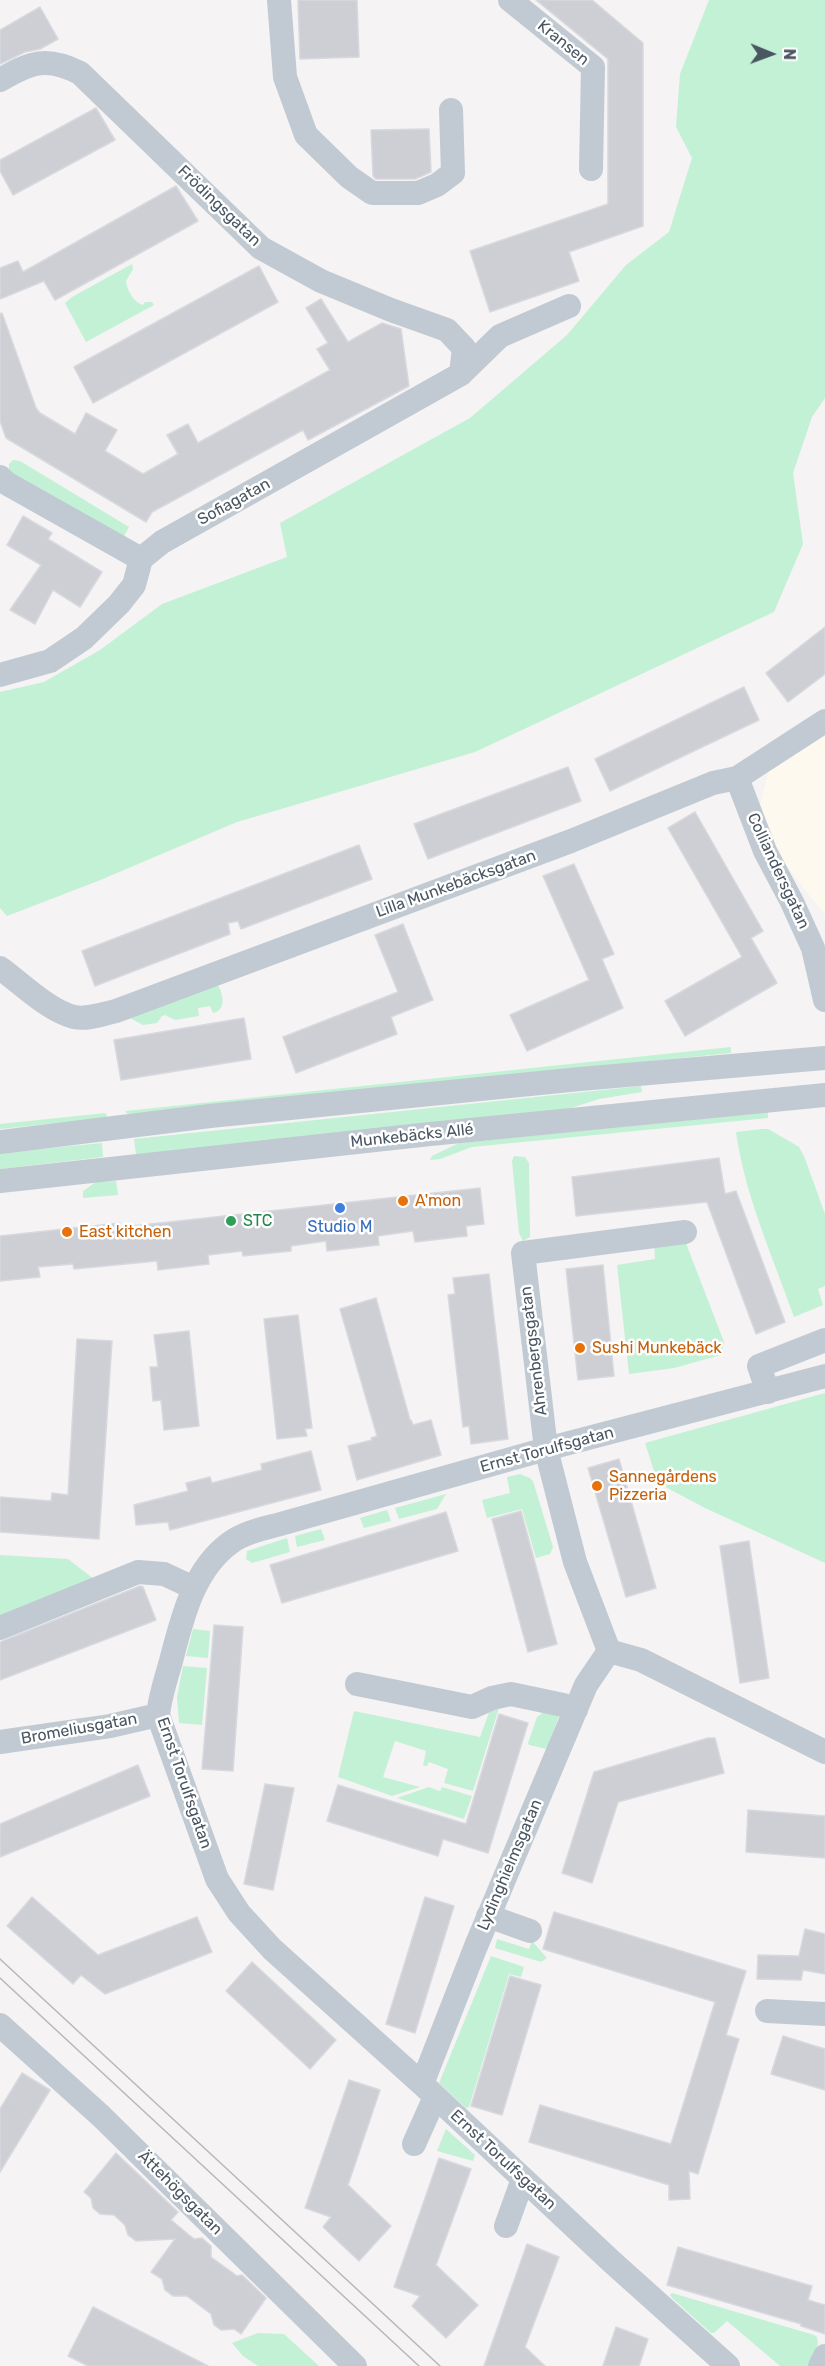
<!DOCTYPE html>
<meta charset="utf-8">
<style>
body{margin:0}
#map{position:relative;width:825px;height:2366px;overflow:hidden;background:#f5f3f3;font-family:Rubik,sans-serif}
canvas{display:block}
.north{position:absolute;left:741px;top:24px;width:60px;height:60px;-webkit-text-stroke:4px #fff;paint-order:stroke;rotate:91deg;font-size:16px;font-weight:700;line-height:24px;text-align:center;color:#4a5661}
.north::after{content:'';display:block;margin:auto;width:21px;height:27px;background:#4a5661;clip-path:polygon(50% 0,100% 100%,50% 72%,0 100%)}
</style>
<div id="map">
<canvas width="825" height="2366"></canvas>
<div class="north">N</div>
</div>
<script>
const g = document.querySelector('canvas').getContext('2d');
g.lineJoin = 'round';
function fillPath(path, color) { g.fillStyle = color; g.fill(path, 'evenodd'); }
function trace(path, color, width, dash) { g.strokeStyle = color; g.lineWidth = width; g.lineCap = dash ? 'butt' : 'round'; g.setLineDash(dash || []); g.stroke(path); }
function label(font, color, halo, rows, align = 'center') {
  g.font = font + ' Rubik,sans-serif'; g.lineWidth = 5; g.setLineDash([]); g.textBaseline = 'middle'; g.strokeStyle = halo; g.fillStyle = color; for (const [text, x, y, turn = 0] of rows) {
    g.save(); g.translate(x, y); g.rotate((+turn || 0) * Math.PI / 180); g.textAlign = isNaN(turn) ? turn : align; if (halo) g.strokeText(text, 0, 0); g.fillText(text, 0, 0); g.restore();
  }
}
const commercial = new Path2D(`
 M 825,731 L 825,915 L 769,844 L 758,813 L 769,769 Z`);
const green = new Path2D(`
 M 709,0 L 825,0 L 825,398 L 812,417 L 793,473 L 803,544 L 774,612 L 475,752 L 237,822 L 98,881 L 7,916 L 0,908 L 0,692 L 44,682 L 100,650 L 162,604 L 287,557 L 280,523 L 470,418 L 567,335 L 626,265 L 669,232 L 692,158 L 676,127 L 680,74 Z
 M 132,264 L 133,269 L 126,281 C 127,291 134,302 143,305 L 145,302 L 152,302 L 154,305 L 86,342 L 65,303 L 72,297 Z
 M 13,460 L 20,461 L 129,527 L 122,540 L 15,476 L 9,471 L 9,464 Z
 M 218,985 C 223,994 227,1010 213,1013 L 210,1006 L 198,1008 L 199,1016 L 175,1020 L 165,1015 L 162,1016 L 157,1023 L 143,1025 L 130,1018 Z
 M 731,1047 L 731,1053 L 130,1114 L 126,1113 L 126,1111 Z
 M 641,1086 L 642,1092 L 599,1099 L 568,1109 L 136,1155 L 134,1139 Z
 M 768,1112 L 768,1118 L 472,1147 L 440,1159 L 430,1160 L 432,1156 L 459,1143 Z
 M 106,1113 L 107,1118 L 0,1129 L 0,1124 Z
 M 762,1129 L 768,1129 L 789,1141 L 799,1147 L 804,1156 L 825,1214 L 825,1286 L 818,1289 L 823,1305 L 794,1317 C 773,1257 745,1196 736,1132 Z
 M 102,1143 L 103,1157 L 0,1169 L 0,1153 Z
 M 514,1156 L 525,1157 L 529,1163 L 530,1237 L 523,1241 L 519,1233 L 512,1161 Z
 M 116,1181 L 118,1195 L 83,1198 L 83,1191 L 96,1182 Z
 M 684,1238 L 724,1342 L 721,1355 L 674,1368 L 629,1374 L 617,1265 L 655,1259 L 654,1243 Z
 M 825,1393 L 825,1563 L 705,1508 L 658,1483 L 645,1443 Z
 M 520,1474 L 530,1478 L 533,1481 L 553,1547 L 550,1554 L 536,1558 L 522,1509 L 487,1518 L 482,1500 L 510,1493 L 507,1477 Z
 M 446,1494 L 437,1509 L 399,1519 L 395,1508 Z
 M 387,1510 L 391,1521 L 364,1528 L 360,1518 Z
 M 321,1529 L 325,1540 L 297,1547 L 295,1536 Z
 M 287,1538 L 290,1552 L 252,1563 L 246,1559 L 247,1551 Z
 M 0,1555 L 68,1559 L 94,1579 L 0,1621 Z
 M 193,1629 L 210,1631 L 208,1658 L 186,1656 Z
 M 183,1666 L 207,1668 L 202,1725 L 179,1723 L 177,1697 Z
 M 491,1707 L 499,1708 L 473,1791 L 444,1783 L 448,1769 L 429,1762 L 427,1766 L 423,1766 L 426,1751 L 395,1741 L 383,1777 L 420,1787 L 392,1796 L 338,1777 L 354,1711 L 480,1737 Z
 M 544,1712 L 559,1716 L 547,1749 L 529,1745 L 528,1743 L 537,1717 Z
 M 429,1787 L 440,1791 L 442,1787 L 472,1796 L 464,1819 L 397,1798 Z
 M 497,1939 L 529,1949 L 532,1941 L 547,1958 L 541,1962 L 495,1948 Z
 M 491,1956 L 524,1967 L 521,1977 L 509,1974 L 469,2107 L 466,2108 L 439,2083 Z
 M 446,2129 L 475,2155 L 473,2161 L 437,2151 Z
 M 672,2293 L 814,2335 L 817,2337 L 818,2343 L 811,2366 L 780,2366 L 727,2321 L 714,2333 L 711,2333 L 672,2298 L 670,2295 Z
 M 258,2333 L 284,2334 L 319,2366 L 258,2366 L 243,2356 L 232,2343 Z`);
const building = new Path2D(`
 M 298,0 L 357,0 L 359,57 L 300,59 Z
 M 536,0 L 592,0 L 643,43 L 643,226 L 569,252 L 579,281 L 490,312 L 470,251 L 608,204 L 608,59 Z
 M 40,7 L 58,39 L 40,49 L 25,52 L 0,64 L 0,30 Z
 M 96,108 L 115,140 L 13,195 L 0,171 L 0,160 Z
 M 429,129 L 431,172 L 415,179 L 376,179 L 373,176 L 371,130 Z
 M 176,186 L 198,221 L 55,300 L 44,281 L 0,299 L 0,268 L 18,261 L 23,272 Z
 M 259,266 L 278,302 L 93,403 L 74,367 Z
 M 321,299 L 348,342 L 382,323 L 401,329 L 409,386 L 308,440 L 303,430 L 152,512 L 146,522 L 6,438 L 0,421 L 0,314 L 2,313 L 36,408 L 40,413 L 75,434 L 86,413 L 117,430 L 105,451 L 143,474 L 178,454 L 167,435 L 188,424 L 198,443 L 330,370 L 317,349 L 328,343 L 306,308 Z
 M 23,516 L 52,533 L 48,539 L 102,572 L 80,607 L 53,590 L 35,624 L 10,610 L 41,565 L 7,545 Z
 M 825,627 L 825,674 L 788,702 L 766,673 Z
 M 744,687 L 759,720 L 610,791 L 595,759 Z
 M 568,767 L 581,801 L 428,859 L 414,824 Z
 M 695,812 L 763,931 L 751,938 L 777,983 L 685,1036 L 665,1001 L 742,957 L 668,828 Z
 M 359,845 L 372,879 L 241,929 L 238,921 L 228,923 L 230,934 L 95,986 L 82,951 Z
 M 574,864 L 614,954 L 602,959 L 623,1008 L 527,1051 L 510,1015 L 589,980 L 543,876 Z
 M 403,924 L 433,1000 L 391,1017 L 397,1034 L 296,1073 L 283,1037 L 398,992 L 375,935 Z
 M 244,1018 L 251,1059 L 121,1080 L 114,1040 Z
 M 719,1158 L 725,1194 L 736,1191 L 785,1322 L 756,1334 L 707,1202 L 576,1216 L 572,1177 Z
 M 480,1188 L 484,1224 L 466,1226 L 467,1236 L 415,1242 L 413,1231 L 378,1236 L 379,1245 L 327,1251 L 326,1241 L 291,1246 L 291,1251 L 243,1256 L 242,1251 L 208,1255 L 209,1264 L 158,1270 L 157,1261 L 74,1269 L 73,1264 L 38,1267 L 40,1277 L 0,1281 L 0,1236 L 120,1223 L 119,1227 L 142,1225 Z
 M 603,1265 L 614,1376 L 578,1380 L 566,1269 Z
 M 489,1274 L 508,1439 L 471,1444 L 469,1426 L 463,1427 L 448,1295 L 455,1294 L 453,1278 Z
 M 376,1298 L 410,1420 L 411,1420 L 413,1425 L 431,1420 L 441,1455 L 357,1480 L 348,1446 L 372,1440 L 371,1438 L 377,1436 L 340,1309 Z
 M 298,1315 L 312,1428 L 305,1429 L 307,1436 L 277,1439 L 264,1319 Z
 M 189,1331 L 199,1426 L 164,1430 L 161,1400 L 153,1401 L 150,1367 L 158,1367 L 154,1335 Z
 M 77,1339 L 112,1341 L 99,1539 L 0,1532 L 0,1497 L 51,1501 L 52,1493 L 68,1495 Z
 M 311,1451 L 321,1490 L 170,1530 L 168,1522 L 136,1525 L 134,1505 L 188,1491 L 186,1483 L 210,1477 L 212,1483 L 262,1470 L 261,1464 Z
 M 619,1459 L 656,1588 L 626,1597 L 588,1468 Z
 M 521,1511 L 557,1644 L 528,1652 L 492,1519 Z
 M 446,1512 L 458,1551 L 282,1603 L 270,1565 Z
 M 749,1541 L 769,1678 L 740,1683 L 720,1546 Z
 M 140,1586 L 143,1587 L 156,1620 L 0,1680 L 0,1642 Z
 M 214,1625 L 243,1627 L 233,1771 L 202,1769 Z
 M 499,1714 L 528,1723 L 488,1853 L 443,1839 L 438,1856 L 327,1821 L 338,1785 L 466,1824 Z
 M 708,1738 L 715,1738 L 724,1773 L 618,1802 L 592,1883 L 562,1873 L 594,1772 Z
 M 138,1765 L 150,1796 L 0,1857 L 0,1824 Z
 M 265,1784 L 294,1788 L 273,1890 L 244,1884 Z
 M 748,1810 L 825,1816 L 825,1858 L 746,1852 Z
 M 32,1897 L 98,1955 L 197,1917 L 212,1952 L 105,1994 L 81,1975 L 73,1984 L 7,1926 Z
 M 425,1897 L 454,1906 L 415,2033 L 386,2024 Z
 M 554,1912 L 746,1971 L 726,2035 L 739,2039 L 698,2174 L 689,2171 L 690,2199 L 669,2200 L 669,2185 L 529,2142 L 540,2105 L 671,2144 L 715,2002 L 543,1949 Z
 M 805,1929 L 825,1934 L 825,1974 L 803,1970 L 801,1980 L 757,1979 L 758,1955 L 799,1956 Z
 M 252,1962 L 336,2040 L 310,2069 L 226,1991 Z
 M 510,1976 L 541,1985 L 502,2115 L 471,2106 Z
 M 783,2036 L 825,2049 L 825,2090 L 771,2074 Z
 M 22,2073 L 50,2090 L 0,2172 L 0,2109 Z
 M 349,2080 L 380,2090 L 348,2185 L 391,2226 L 359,2261 L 323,2227 L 331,2217 L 305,2208 Z
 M 116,2153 L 178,2212 L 171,2220 L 194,2239 L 202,2238 L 211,2246 L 211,2257 L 237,2276 L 242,2275 L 266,2298 L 241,2334 L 234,2329 L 221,2330 L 214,2325 L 211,2314 L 187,2296 L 173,2296 L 165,2290 L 162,2279 L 151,2272 L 175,2239 L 136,2241 L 128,2235 L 125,2225 L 114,2215 L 100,2214 L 93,2208 L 91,2198 L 84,2192 Z
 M 439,2158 L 471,2169 L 436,2265 L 478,2305 L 446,2338 L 412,2306 L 420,2296 L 394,2287 Z
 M 527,2244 L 559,2257 L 525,2347 L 545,2366 L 484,2366 Z
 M 678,2247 L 812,2286 L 808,2300 L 825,2305 L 825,2334 L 801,2326 L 801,2324 L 667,2285 Z
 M 93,2307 L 208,2366 L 88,2366 L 68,2356 Z
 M 616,2327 L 648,2339 L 639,2366 L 603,2366 Z`);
const minor = new Path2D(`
 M 279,0 L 285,77 L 306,135 L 349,177 L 372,193 L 418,193 L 437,185 L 453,173 L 451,110
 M 510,0 L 593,67 L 591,169
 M 0,80 C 31,62 47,56 80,73 L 261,248 L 321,281 L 391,310 L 447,330 L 464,348 L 461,374
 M 0,477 L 6,483 L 141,559 L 162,542 L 461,374 L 500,336 L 569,306
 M 0,675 L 50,661 L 84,638 L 119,604 L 134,585 L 141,559
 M 737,778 L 765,851 L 792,902 L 813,948 L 825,1000
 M 0,968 C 21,983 49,1011 74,1017 C 87,1020 103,1014 116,1011 L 571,841 L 713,783 L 737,778 L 825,721
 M 0,1142 L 210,1116 L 580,1079 L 825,1058
 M 0,1181 L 430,1134 L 825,1095
 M 685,1232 L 523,1253 L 546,1449 L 575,1562 L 609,1651 L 641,1660 L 825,1752
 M 768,1392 L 759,1366 L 825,1340
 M 0,1628 L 138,1572 L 164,1574 L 194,1588
 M 357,1684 L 472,1707 L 492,1698 L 511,1694 L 563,1705 L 576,1710
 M 0,1742 L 110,1726 L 158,1715
 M 488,1916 L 530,1931
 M 767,2011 L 825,2014
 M 0,2025 L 101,2116 L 355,2366
 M 422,2084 L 476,1946 L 586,1685 L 609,1651
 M 414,2144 L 435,2097
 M 506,2226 L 523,2179
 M 728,2366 L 612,2262 L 422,2084 L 272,1949 L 239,1913 L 217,1879 L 158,1715 C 160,1696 166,1679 171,1661 C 182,1619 193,1570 230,1543 C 243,1533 262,1529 277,1525 L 546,1449 L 825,1376
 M 820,2366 L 825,2356`);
const tram = new Path2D(`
 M 0,1959 L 440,2366
 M 0,1978 L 419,2366`);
const markers = [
 [403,1201,6,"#e8710a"],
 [340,1208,6,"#3f7fe0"],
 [231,1221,6,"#2e9e5b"],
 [67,1232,6,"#e8710a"],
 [580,1348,6,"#e8710a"],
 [597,1486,6,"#e8710a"]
];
const streetNames = [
 ["Kransen",563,43,39],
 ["Frödingsgatan",219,206,44],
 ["Sofiagatan",234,502,-29],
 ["Colliandersgatan",778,871,65],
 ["Lilla Munkebäcksgatan",456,884,-20],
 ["Munkebäcks Allé",412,1136,-6],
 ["Ahrenbergsgatan",534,1351,-97],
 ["Ernst Torulfsgatan",547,1450,-15],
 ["Bromeliusgatan",79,1729,-10],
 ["Ernst Torulfsgatan",184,1783,71],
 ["Lydinghielmsgatan",510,1865,-67],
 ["Ernst Torulfsgatan",503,2160,43],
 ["Ättehögsgatan",180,2193,45]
];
const foodNames = [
 ["A'mon",415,1201],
 ["East kitchen",79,1232],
 ["Sushi Munkebäck",592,1348],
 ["Sannegårdens",609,1477],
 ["Pizzeria",609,1495]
];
const leisureNames = [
 ["STC",243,1221]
];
const shopNames = [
 ["Studio M",340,1227]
];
fillPath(commercial, '#fdf9ef');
fillPath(green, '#c3f1d5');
fillPath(building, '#cdcfd5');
trace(building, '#d7d9de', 1.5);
trace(minor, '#c1cad2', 24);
trace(tram, '#b5b8bd', 1.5);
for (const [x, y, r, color] of markers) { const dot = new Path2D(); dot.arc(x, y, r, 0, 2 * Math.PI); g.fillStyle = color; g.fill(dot); trace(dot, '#fff', 2); }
label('16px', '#4a5661', '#fff', streetNames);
label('16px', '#c56008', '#fff', foodNames, 'left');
label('16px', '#27864d', '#fff', leisureNames, 'left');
label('16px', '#366cbe', '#fff', shopNames);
</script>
